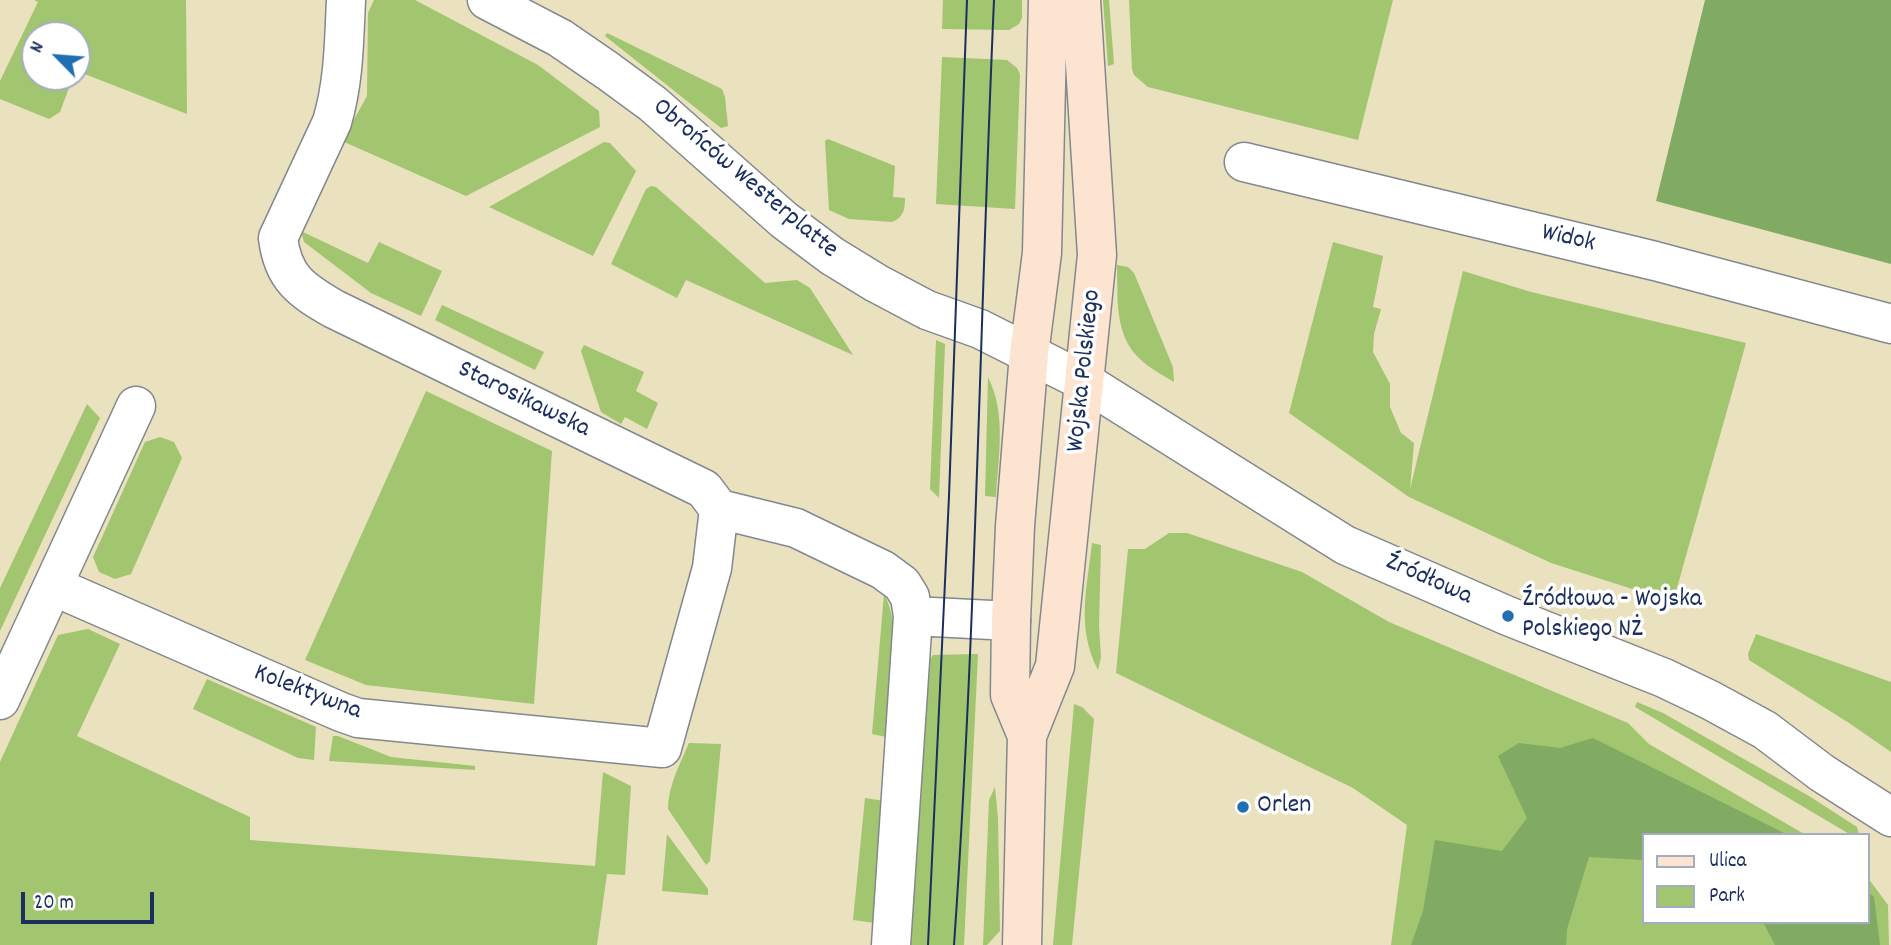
<!DOCTYPE html>
<meta charset="utf-8">
<style>
body{margin:0}
#map{position:relative;width:1891px;height:945px;overflow:hidden;background:#eae1be;font-family:Dekko,sans-serif}
canvas{display:block}
.legend{position:absolute;left:1642px;top:833px;width:228px;height:91px;box-sizing:border-box;background:#fff;border:2px solid #a4acbf;margin:0;padding:9px 12px;list-style:none;font-size:21px;color:#1b2f5e}
.legend li{display:flex;align-items:center;gap:14px;height:35px}
.legend b{width:35px;border:2px solid #a4acbf}
.north{position:absolute;left:21px;top:21px;width:70px;height:70px;box-sizing:border-box;background:#fff;border:2px solid #a4acbf;border-radius:50%;rotate:295deg;font-size:19px;font-weight:700;line-height:28px;text-align:center;color:#1b2f5e}
.north::after{content:'';display:block;margin:auto;width:24px;height:32px;background:#1f6fb2;clip-path:polygon(50% 0,100% 100%,50% 72%,0 100%)}
.scale{position:absolute;left:21px;top:892px;width:133px;height:32px;box-sizing:border-box;border:4px solid #1b2f5e;border-top:0;padding-left:9px;font-size:21px;line-height:24px;white-space:nowrap;color:#1b2f5e;-webkit-text-stroke:5px #fff;paint-order:stroke}
</style>
<div id="map">
<canvas width="1891" height="945"></canvas>
<ul class="legend">
<li><b style="height:9px;background:#fde4d0"></b>Ulica</li>
<li><b style="height:19px;background:#a2c56f"></b>Park</li>
</ul>
<div class="north">N</div>
<div class="scale">20 m</div>
</div>
<script>
const g = document.querySelector('canvas').getContext('2d');
g.lineJoin = 'round';
function fillPath(path, color) { g.fillStyle = color; g.fill(path, 'evenodd'); }
function trace(path, color, width, dash) { g.strokeStyle = color; g.lineWidth = width; g.lineCap = dash ? 'butt' : 'round'; g.setLineDash(dash || []); g.stroke(path); }
function label(font, color, halo, rows, align = 'center') {
  g.font = font + ' Dekko,sans-serif'; g.lineWidth = 7; g.setLineDash([]); g.textBaseline = 'middle'; g.strokeStyle = halo; g.fillStyle = color; for (const [text, x, y, turn = 0] of rows) {
    g.save(); g.translate(x, y); g.rotate((+turn || 0) * Math.PI / 180); g.textAlign = isNaN(turn) ? turn : align; if (halo) g.strokeText(text, 0, 0); g.fillText(text, 0, 0); g.restore();
  }
}
const green = new Path2D(`
 M 34,0 L 186,0 L 187,114 L 77,71 L 77,35 L 35,35 L 35,77 L 73,77 L 60,112 L 49,119 L 0,99 L 0,81 L 38,2 Z
 M 374,0 L 415,0 L 538,65 L 599,111 L 600,127 L 466,196 L 342,141 L 367,96 L 368,13 Z
 M 943,0 L 1022,0 L 1022,18 L 1019,24 L 1009,30 L 942,29 Z
 M 1103,0 L 1109,0 L 1114,64 L 1108,66 Z
 M 1129,0 L 1393,0 L 1358,140 L 1148,87 L 1134,75 L 1132,69 Z
 M 607,33 L 722,89 L 725,97 L 728,126 L 721,128 L 605,36 Z
 M 942,57 L 1007,60 L 1017,68 L 1020,74 L 1015,209 L 936,204 Z
 M 828,139 L 895,166 L 893,197 L 905,198 C 905,209 904,217 892,222 L 849,219 L 829,210 L 825,141 Z
 M 604,142 L 610,143 L 636,171 L 593,256 L 489,207 Z
 M 651,186 L 656,187 L 765,283 L 797,280 L 810,288 L 853,355 L 686,280 L 677,298 L 611,264 L 646,189 Z
 M 301,231 L 368,263 L 379,242 L 442,271 L 421,316 L 371,293 L 304,242 Z
 M 1333,242 L 1383,256 L 1373,307 L 1381,309 L 1374,334 L 1373,352 L 1390,384 L 1390,407 L 1401,433 L 1414,443 L 1410,489 L 1463,271 L 1531,292 L 1746,343 L 1673,602 L 1551,563 L 1409,497 L 1289,413 Z
 M 1117,265 L 1128,267 L 1134,273 L 1173,367 L 1174,382 C 1161,374 1145,366 1135,354 C 1114,329 1118,294 1117,265 Z
 M 442,305 L 544,352 L 535,370 L 435,320 Z
 M 936,340 L 945,344 L 939,498 L 930,489 Z
 M 584,345 L 644,372 L 636,391 L 658,403 L 647,429 L 625,417 L 621,424 L 601,412 L 581,351 Z
 M 988,377 C 1007,415 998,457 996,497 L 985,496 Z
 M 426,391 L 552,451 L 534,704 L 366,685 L 305,660 Z
 M 87,404 L 100,418 L 0,631 L 0,588 Z
 M 160,437 L 174,442 L 182,458 L 131,574 L 115,579 L 99,572 L 93,557 L 145,442 Z
 M 1169,533 L 1187,533 L 1302,572 L 1389,622 L 1628,723 L 1649,744 L 1806,835 L 1644,835 L 1644,922 L 1868,922 L 1868,878 L 1888,905 L 1889,945 L 1391,945 L 1407,825 L 1353,788 L 1116,673 L 1128,549 L 1145,549 Z
 M 1092,543 L 1101,545 L 1099,626 L 1101,657 L 1098,670 C 1076,628 1087,588 1092,543 Z
 M 884,594 C 903,627 892,699 891,738 L 872,734 Z
 M 88,629 L 120,644 L 77,736 L 250,817 L 250,840 L 595,866 L 603,772 L 631,786 L 625,875 L 607,874 L 597,945 L 0,945 L 0,762 L 58,635 Z
 M 1756,634 L 1891,682 L 1891,752 L 1849,723 L 1749,660 L 1748,654 Z
 M 978,654 L 964,945 L 904,945 L 929,661 L 933,655 Z
 M 207,679 L 316,727 L 314,760 L 298,758 L 193,709 Z
 M 1637,702 L 1663,713 L 1809,796 L 1857,827 L 1859,835 L 1851,835 L 1635,707 Z
 M 1074,704 L 1082,707 L 1094,719 L 1072,945 L 1053,945 Z
 M 333,736 L 338,736 L 391,757 L 475,766 L 475,770 L 329,761 Z
 M 689,743 L 721,744 L 710,861 L 706,865 L 668,809 C 668,786 680,764 689,743 Z
 M 995,787 L 998,818 L 1000,931 L 987,945 L 983,945 L 989,800 Z
 M 865,798 L 884,801 L 875,923 L 853,920 Z
 M 667,834 L 708,889 L 708,895 L 662,891 Z`);
const forest = new Path2D(`
 M 1705,0 L 1891,0 L 1891,264 L 1656,201 Z
 M 1593,738 L 1788,835 L 1644,835 L 1644,860 L 1589,857 L 1567,929 L 1566,945 L 1411,945 L 1423,911 L 1435,840 L 1502,851 L 1527,818 L 1498,756 L 1519,743 L 1560,748 Z
 M 1868,892 L 1874,897 L 1880,945 L 1775,945 L 1763,922 L 1868,922 Z`);
const minor = new Path2D(`
 M 346,0 C 344,41 344,82 332,122 L 278,238 C 283,278 301,290 334,309 L 704,489 L 719,509 L 796,528 L 883,570 L 902,584 L 910,597 L 913,616 L 1011,621
 M 1244,162 L 1655,261 L 1891,324
 M 53,586 L 341,712 L 358,718 L 662,748 L 712,568 L 719,509
 M 0,700 L 136,406
 M 891,945 L 913,616`);
const tertiary = new Path2D(`
 M 487,0 L 560,38 L 608,71 L 653,104 L 784,220 L 832,256 L 876,283 L 927,310 L 980,329 L 1085,382 L 1345,545 L 1508,616 L 1664,678 L 1710,700 L 1765,730 L 1822,773 L 1891,817`);
const secondary = new Path2D(`
 M 1027,736 L 1010,695 L 1011,621 L 1015,526 L 1029,354 L 1042,253 L 1048,0
 M 1022,945 L 1027,736 L 1055,666 L 1097,255 L 1081,0`);
const tram = new Path2D(`
 M 928,945 L 949,496 L 967,0
 M 954,945 C 976,630 980,315 994,0`);
const markers = [
 [1508,616,7,"#1f6fb2"],
 [1243,807,7,"#1f6fb2"]
];
const streetNames = [
 ["Obrońców Westerplatte",744,180,40],
 ["Widok",1568,240,13],
 ["Wojska Polskiego",1086,371,-84],
 ["Starosikawska",523,401,26],
 ["Źródłowa",1428,581,24],
 ["Kolektywna",307,694,21]
];
const poiNames = [
 ["Źródłowa - Wojska",1522,601],
 ["Polskiego NŻ",1522,631],
 ["Orlen",1257,807]
];
fillPath(green, '#a2c56f');
fillPath(forest, '#81aa62');
trace(minor, '#82888e', 41);
trace(tertiary, '#82888e', 41);
trace(secondary, '#82888e', 41);
trace(minor, '#fff', 38);
trace(tertiary, '#fff', 38);
trace(secondary, '#fde4d0', 38);
trace(tram, '#1b2f5e', 2);
for (const [x, y, r, color] of markers) { const dot = new Path2D(); dot.arc(x, y, r, 0, 2 * Math.PI); g.fillStyle = color; g.fill(dot); trace(dot, '#fff', 2.5); }
label('26px', '#1b2f5e', '#fff', streetNames);
label('26px', '#1b2f5e', '#fff', poiNames, 'left');
</script>
